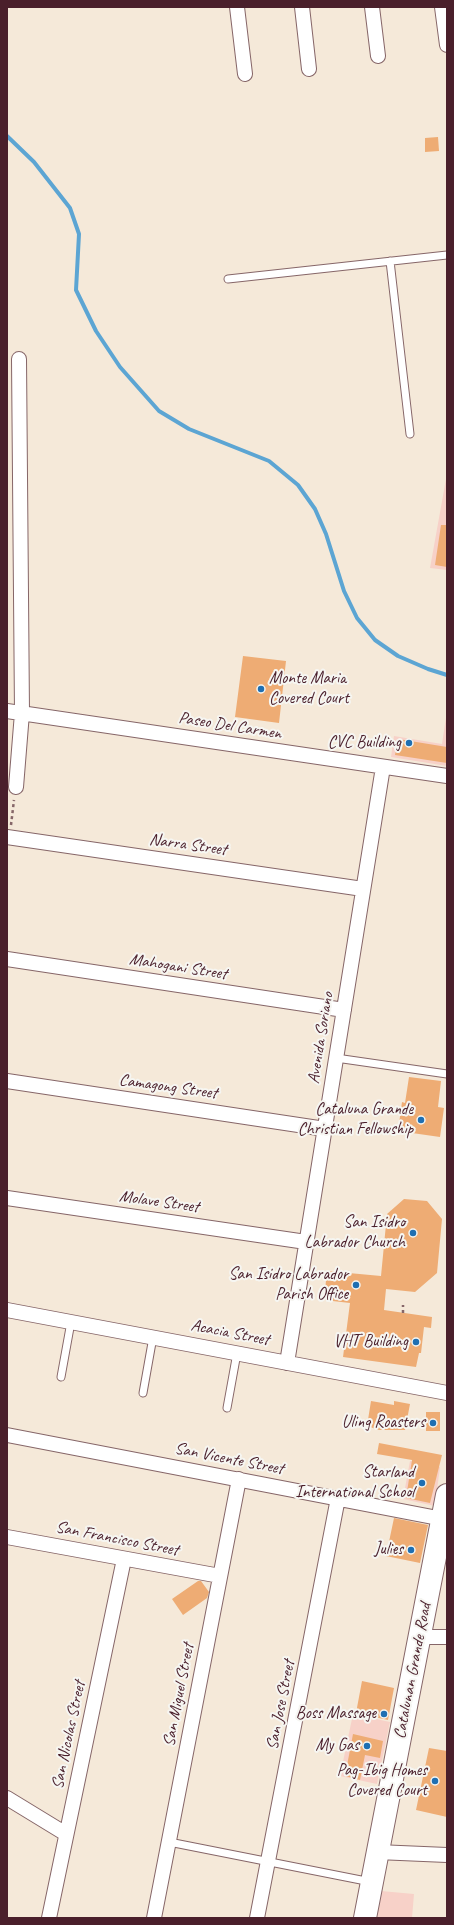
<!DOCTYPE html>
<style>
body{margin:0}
#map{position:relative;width:454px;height:1925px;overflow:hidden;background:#f5e9d9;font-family:Caveat,sans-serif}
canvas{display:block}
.frame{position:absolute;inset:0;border:8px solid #4a1f2b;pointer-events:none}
</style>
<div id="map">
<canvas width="454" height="1925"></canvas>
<div class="frame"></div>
</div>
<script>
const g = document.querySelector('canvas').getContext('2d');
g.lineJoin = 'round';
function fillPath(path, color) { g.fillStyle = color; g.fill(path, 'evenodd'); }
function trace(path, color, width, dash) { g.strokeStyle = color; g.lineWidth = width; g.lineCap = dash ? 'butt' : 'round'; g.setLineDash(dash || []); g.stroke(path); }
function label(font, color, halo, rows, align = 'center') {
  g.font = font + ' Caveat,sans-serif'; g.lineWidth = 4; g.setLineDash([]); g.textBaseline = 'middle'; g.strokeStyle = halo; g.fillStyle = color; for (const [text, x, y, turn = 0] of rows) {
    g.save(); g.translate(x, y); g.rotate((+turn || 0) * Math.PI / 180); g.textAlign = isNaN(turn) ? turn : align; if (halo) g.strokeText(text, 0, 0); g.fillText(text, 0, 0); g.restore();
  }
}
const built = new Path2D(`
 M 446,479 L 447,480 L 447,570 L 430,568 Z
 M 447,711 L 447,766 L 391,757 L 394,736 L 442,744 Z
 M 410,1461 L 440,1467 L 435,1506 L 403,1499 Z
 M 353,1714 L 390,1722 L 377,1784 L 340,1776 Z
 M 381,1891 L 414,1894 L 412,1918 L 377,1918 Z`);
const stream = new Path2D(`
 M 7,136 L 34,162 L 70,208 L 79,234 L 76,290 L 96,331 L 120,367 L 159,411 L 189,429 L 269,461 L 298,485 L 315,509 L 326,534 L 344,591 L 357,618 L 375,640 L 398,656 L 428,669 L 447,675`);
const building = new Path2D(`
 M 438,137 L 439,151 L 425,152 L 425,138 Z
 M 441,525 L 447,525 L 447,567 L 435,565 Z
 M 243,656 L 286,661 L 279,723 L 235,717 Z
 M 398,739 L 447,747 L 447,763 L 395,755 Z
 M 409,1077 L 441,1081 L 438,1107 L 444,1108 L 440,1137 L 398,1131 L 402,1102 L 405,1103 Z
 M 404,1199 L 427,1201 L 442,1219 L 437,1273 L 415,1292 L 386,1289 L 384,1310 L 432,1317 L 431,1328 L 424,1327 L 421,1353 L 419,1353 L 416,1367 L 343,1357 L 350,1303 L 324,1300 L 327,1271 L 381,1276 L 387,1214 Z
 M 371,1401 L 394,1405 L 394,1401 L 410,1404 L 405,1430 L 379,1430 L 367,1426 Z
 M 426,1412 L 440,1412 L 440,1431 L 426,1431 Z
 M 379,1443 L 442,1455 L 430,1503 L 406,1498 L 412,1460 L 377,1454 Z
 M 394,1518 L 428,1525 L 420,1563 L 386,1556 Z
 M 198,1581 L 201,1581 L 209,1592 L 207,1598 L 183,1615 L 172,1599 Z
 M 362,1681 L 394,1688 L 388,1720 L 356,1713 Z
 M 353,1734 L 383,1741 L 380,1758 L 365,1755 L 360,1780 L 345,1776 Z
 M 429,1748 L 447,1751 L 447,1817 L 416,1810 Z`);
const path = new Path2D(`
 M 11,825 L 14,800
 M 403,1313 L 403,1305`);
const lane = new Path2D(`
 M 390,261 L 410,434
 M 228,279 L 447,255
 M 336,1058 L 447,1074
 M 61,1377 L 71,1322
 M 143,1393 L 153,1337
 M 227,1408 L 237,1353
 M 169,1842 L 371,1882`);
const street = new Path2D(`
 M 237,7 L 245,74
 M 302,7 L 309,69
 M 372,7 L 378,56
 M 442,7 L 447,45
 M 7,711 L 447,776
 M 16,787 L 22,713 L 19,359
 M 7,837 L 363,889
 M 7,959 L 344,1010
 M 7,1081 L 325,1129
 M 7,1198 L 306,1242
 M 7,1310 L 447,1393
 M 287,1363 L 383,767
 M 7,1435 L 443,1519
 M 7,1537 L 220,1576
 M 420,1637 L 447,1637
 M 7,1798 L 66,1834
 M 377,1852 L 447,1855
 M 49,1918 L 124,1559
 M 154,1918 L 239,1479
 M 257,1918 L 338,1498`);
const primary = new Path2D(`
 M 365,1918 L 447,1495`);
const markers = [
 [261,689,4,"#1f6fb2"],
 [409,743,4,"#1f6fb2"],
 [421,1120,4,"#1f6fb2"],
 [413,1233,4,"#1f6fb2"],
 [356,1285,4,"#1f6fb2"],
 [416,1342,4,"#1f6fb2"],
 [433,1423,4,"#1f6fb2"],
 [422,1483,4,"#1f6fb2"],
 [411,1550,4,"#1f6fb2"],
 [384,1714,4,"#1f6fb2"],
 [367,1746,4,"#1f6fb2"],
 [435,1781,4,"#1f6fb2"]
];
const poiNames = [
 ["Monte Maria",269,679,"left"],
 ["Covered Court",269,699,"left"],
 ["CVC Building",401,743],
 ["Cataluna Grande",413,1110],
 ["Christian Fellowship",413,1130],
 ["San Isidro",405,1223],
 ["Labrador Church",405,1243],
 ["San Isidro Labrador",348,1275],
 ["Parish Office",348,1295],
 ["VHT Building",408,1342],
 ["Uling Roasters",425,1423],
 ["Starland",414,1473],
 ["International School",414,1493],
 ["Julies",403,1550],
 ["Boss Massage",376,1714],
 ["My Gas",359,1746],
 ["Pag-Ibig Homes",427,1771],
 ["Covered Court",427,1791]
];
const streetNames = [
 ["Paseo Del Carmen",230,726,9],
 ["Narra Street",188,845,8],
 ["Mahogani Street",178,967,9],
 ["Avenida Soriano",321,1038,-81],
 ["Camagong Street",168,1087,8],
 ["Molave Street",159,1202,8],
 ["Acacia Street",230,1333,11],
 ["San Vicente Street",229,1459,11],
 ["San Francisco Street",117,1539,11],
 ["Catalunan Grande Road",413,1671,-79],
 ["San Miguel Street",179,1695,-79],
 ["San Jose Street",281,1705,-79],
 ["San Nicolas Street",69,1735,-78]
];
fillPath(built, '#f7d1c8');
trace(stream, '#5ca5d3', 4);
fillPath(building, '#eeac74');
trace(lane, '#866668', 9);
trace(street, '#866668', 16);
trace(primary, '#866668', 24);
trace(path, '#866668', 2.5, [3, 3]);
trace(lane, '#fff', 7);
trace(street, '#fff', 14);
trace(primary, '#fff', 22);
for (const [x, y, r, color] of markers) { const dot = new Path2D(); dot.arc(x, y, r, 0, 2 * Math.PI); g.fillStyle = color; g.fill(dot); trace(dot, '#f6f6f2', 1.5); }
label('17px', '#4a1f2b', '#f6f6f2', poiNames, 'right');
label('17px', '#4a1f2b', '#f6f6f2', streetNames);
</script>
